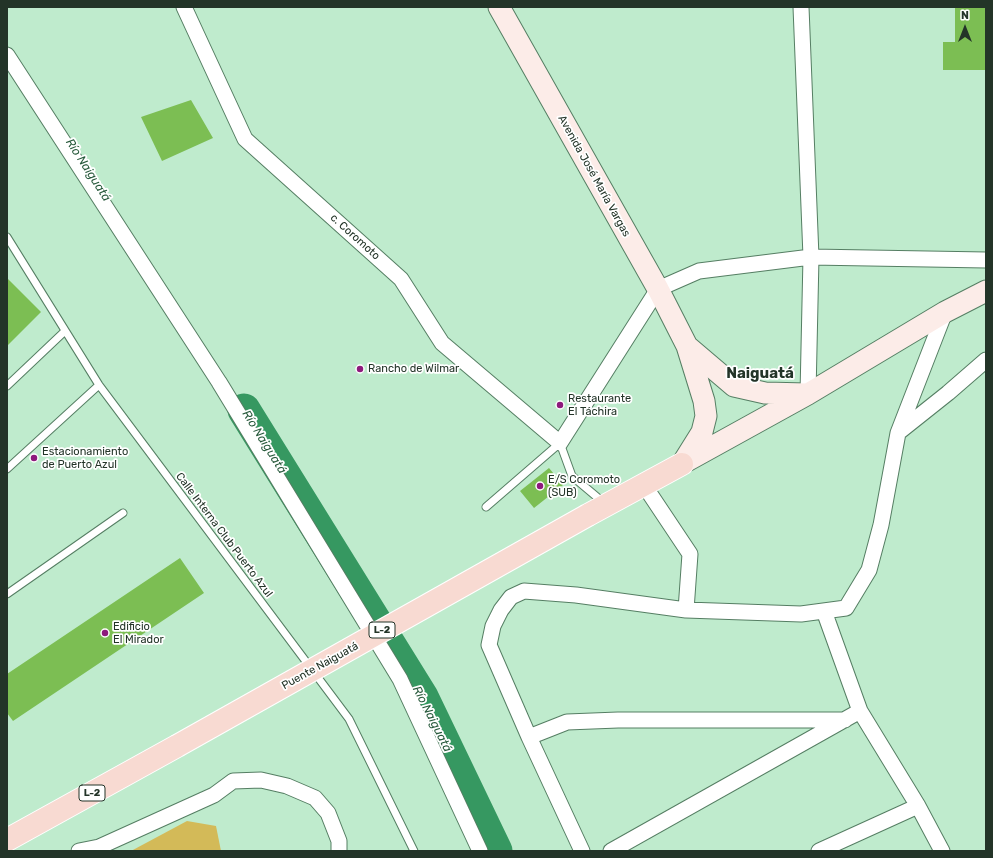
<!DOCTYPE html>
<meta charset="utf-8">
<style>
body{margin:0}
#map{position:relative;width:993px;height:858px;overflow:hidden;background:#bfebcd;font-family:Rubik,sans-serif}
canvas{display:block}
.frame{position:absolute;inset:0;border:8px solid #233428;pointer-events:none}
.north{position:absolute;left:945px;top:8px;width:40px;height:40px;-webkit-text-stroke:3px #fff;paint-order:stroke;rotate:0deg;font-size:11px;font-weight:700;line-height:16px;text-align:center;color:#233428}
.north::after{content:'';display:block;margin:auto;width:14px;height:18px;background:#233428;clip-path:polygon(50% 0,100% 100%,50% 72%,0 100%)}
</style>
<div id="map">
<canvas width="993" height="858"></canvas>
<div class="frame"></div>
<div class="north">N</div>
</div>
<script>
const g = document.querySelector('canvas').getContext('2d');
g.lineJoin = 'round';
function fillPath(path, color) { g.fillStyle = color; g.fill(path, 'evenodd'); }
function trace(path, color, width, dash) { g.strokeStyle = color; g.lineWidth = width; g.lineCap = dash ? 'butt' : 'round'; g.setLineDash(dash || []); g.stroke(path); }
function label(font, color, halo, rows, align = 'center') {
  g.font = font + ' Rubik,sans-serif'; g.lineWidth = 3.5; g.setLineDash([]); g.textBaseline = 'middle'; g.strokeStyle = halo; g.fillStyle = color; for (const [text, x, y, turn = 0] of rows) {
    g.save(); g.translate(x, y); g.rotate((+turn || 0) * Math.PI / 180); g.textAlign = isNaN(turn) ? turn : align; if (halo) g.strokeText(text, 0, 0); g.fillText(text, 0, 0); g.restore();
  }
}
const green = new Path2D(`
 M 187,821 L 216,826 L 221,851 L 131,851 Z`);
const river = new Path2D(`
 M 244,410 L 422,697 L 496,851`);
const building = new Path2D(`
 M 955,7 L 986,7 L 986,70 L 943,70 L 943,42 L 955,42 Z
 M 191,100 L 213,138 L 162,161 L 141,117 Z
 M 7,278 L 41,312 L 7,346 Z
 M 549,468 L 563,485 L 534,508 L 520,491 Z
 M 180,558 L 204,593 L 13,721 L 7,713 L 7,674 Z`);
const service = new Path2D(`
 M 7,237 L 99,385 L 349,719 L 414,851
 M 7,386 L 65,331
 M 7,469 L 99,385
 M 486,507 L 560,443 L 572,476 L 604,503
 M 7,594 L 123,513`);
const minor = new Path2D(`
 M 184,7 L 245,139 L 401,279 L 442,343 L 560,443 L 658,289 L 699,271 L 811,257 L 986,260
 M 801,7 L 811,257 L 808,394
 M 7,55 L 219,382 L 400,679 L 480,851
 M 899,432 L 948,393 L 986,360
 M 644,485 L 690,554 L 686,610
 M 824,611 L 860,711 L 918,806 L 942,851
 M 529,737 L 567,722 L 618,720 L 845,720
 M 79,851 L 99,847 L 214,795 L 233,781 L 261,780 L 287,786 L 315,798 L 328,813 L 339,841 L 339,851
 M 582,851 L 529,737 L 489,645 L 493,626 L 501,610 L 511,597 L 524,591 L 576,595 L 686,610 L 801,614 L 846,608 L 869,570 L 881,525 L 898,433 L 945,312
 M 611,851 L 860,711
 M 819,851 L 918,806`);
const secondary = new Path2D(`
 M 499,7 L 658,289 L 687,346 L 704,401 L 706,416 L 702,432 L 682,464
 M 687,346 L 734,386 L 765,393 L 807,394
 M 683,463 L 808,394 L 945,312 L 986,291`);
const primary = new Path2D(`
 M 588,515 L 682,464
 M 7,840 L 177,746`);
const primaryBridge = new Path2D(`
 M 177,746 L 588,515`);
const markers = [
 [360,369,4,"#8d1a7c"],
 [560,405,4,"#8d1a7c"],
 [34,458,4,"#8d1a7c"],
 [540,486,4,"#8d1a7c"],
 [105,633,4,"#8d1a7c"]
];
const shields = [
 [382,630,26],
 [92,793,26]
];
const shieldNames = [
 ["L-2",382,630],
 ["L-2",92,793]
];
const streetNames = [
 ["Avenida José María Vargas",594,176,61],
 ["c. Coromoto",355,237,42],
 ["Calle Interna Club Puerto Azul",224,535,53],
 ["Puente Naiguatá",320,666,-29]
];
const poiNames = [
 ["Rancho de Wilmar",368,369],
 ["Restaurante",568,399],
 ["El Táchira",568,412],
 ["Estacionamiento",42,452],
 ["de Puerto Azul",42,465],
 ["E/S Coromoto",548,480],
 ["(SUB)",548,493],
 ["Edificio",113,627],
 ["El Mirador",113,640]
];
const waterNames = [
 ["Río Naiguatá",88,170,57],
 ["Río Naiguatá",264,442,58],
 ["Río Naiguatá",432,719,63]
];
const districtNames = [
 ["Naiguatá",760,374]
];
fillPath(green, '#d3ba58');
trace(river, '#369861', 33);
fillPath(building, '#7cbe53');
trace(service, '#557e63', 9);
trace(minor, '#557e63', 17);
trace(secondary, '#557e63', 23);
trace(primary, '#fff', 24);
trace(service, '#fff', 7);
trace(minor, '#fff', 15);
trace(secondary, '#fcece8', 21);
trace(primary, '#f8dad2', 22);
trace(primaryBridge, '#fff', 24, []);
trace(primaryBridge, '#f8dad2', 22);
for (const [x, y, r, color] of markers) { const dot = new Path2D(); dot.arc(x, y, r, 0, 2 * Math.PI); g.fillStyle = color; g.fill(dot); trace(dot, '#fff', 1.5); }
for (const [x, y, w] of shields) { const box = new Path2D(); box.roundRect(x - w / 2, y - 8, w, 16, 3); g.fillStyle = '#fff'; g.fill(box); trace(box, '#233428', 1); }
label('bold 10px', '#233428', null, shieldNames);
label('11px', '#233428', '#fff', streetNames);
label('11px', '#233428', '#fff', poiNames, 'left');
label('italic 12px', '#285a3c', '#fff', waterNames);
label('bold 15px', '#233428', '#fff', districtNames);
</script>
